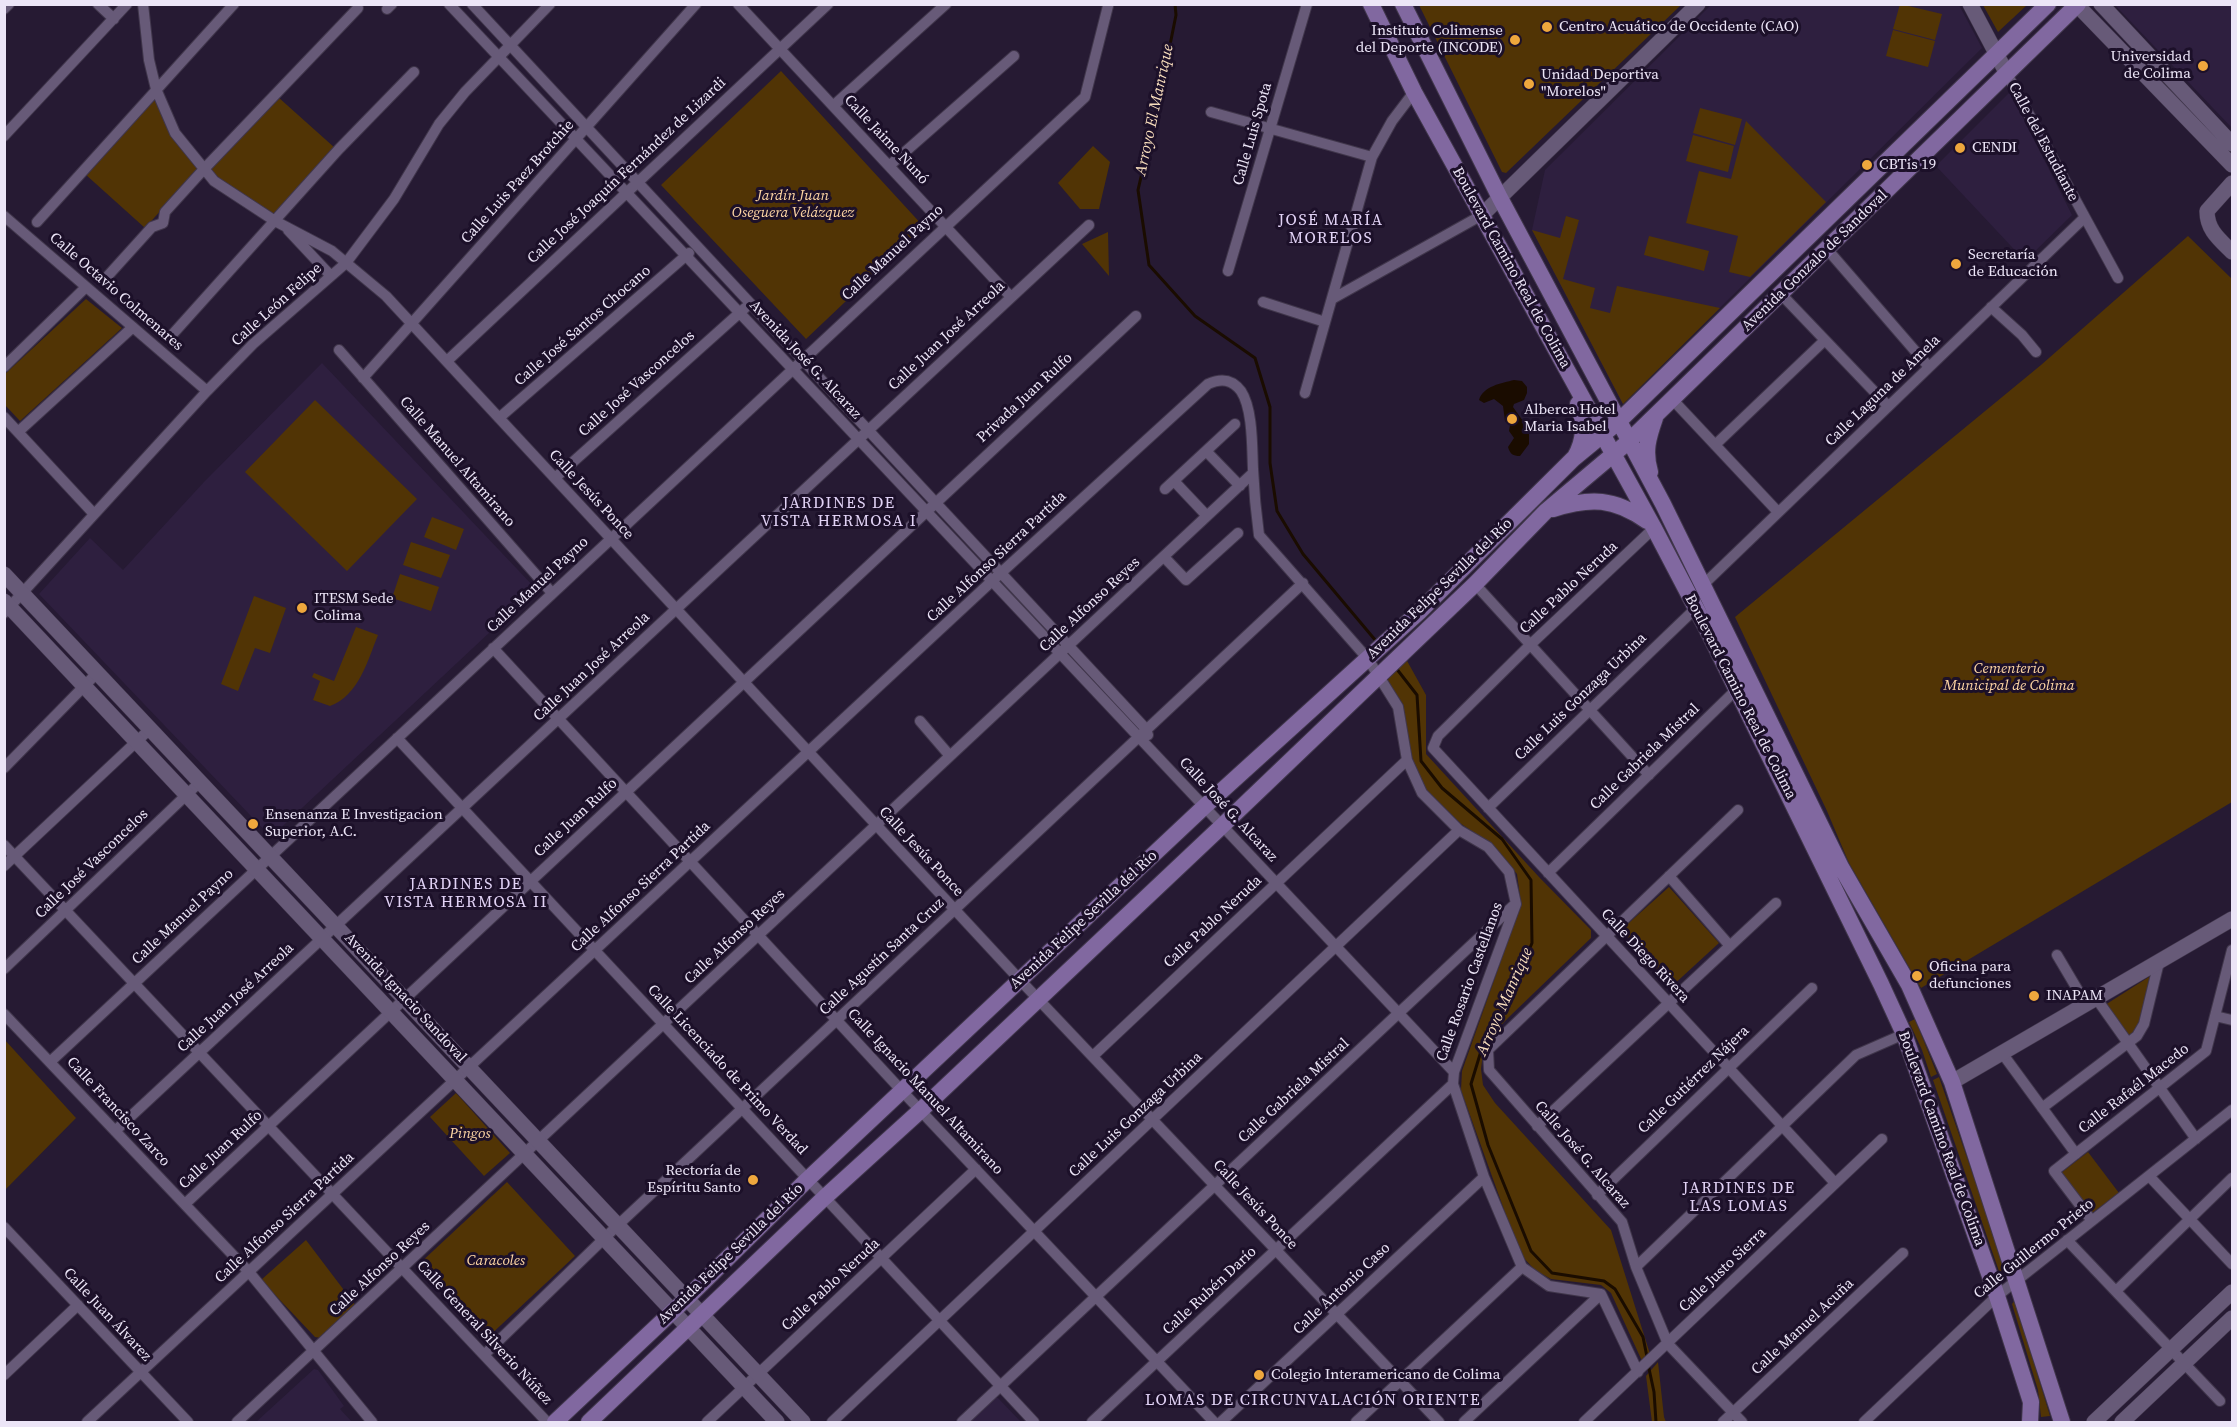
<!DOCTYPE html>
<meta charset="utf-8">
<style>
body{margin:0}
#map{position:relative;width:2237px;height:1427px;overflow:hidden;background:#261a33;font-family:"Source Serif 4",serif}
canvas{display:block}
.frame{position:absolute;inset:0;border:6px solid #ece5f7;pointer-events:none}
</style>
<div id="map">
<canvas width="2237" height="1427"></canvas>
<div class="frame"></div>
</div>
<script>
const g = document.querySelector('canvas').getContext('2d');
g.lineJoin = 'round';
function fillPath(path, color) { g.fillStyle = color; g.fill(path, 'evenodd'); }
function trace(path, color, width, dash) { g.strokeStyle = color; g.lineWidth = width; g.lineCap = dash ? 'butt' : 'round'; g.setLineDash(dash || []); g.stroke(path); }
function label(font, color, halo, rows, align = 'center') {
  g.font = font + ' "Source Serif 4",serif'; g.lineWidth = 6; g.setLineDash([]); g.textBaseline = 'middle'; g.strokeStyle = halo; g.fillStyle = color; for (const [text, x, y, turn = 0] of rows) {
    g.save(); g.translate(x, y); g.rotate((+turn || 0) * Math.PI / 180); g.textAlign = isNaN(turn) ? turn : align; if (halo) g.strokeText(text, 0, 0); g.fillText(text, 0, 0); g.restore();
  }
}
const built = new Path2D(`
 M 1711,5 L 1959,5 L 1982,48 L 1623,404 L 1532,230 L 1545,170 Z
 M 2115,5 L 2232,5 L 2232,128 Z
 M 2010,92 L 2072,215 L 2025,261 L 1936,166 Z
 M 322,363 L 536,589 L 271,837 L 39,594 L 90,538 L 123,570 L 204,482 Z
 M 314,1369 L 318,1370 L 344,1406 L 340,1409 L 352,1422 L 256,1422 Z
 M 994,1397 L 998,1398 L 1021,1422 L 964,1422 Z`);
const green = new Path2D(`
 M 1900,4 L 1942,14 L 1935,40 L 1893,29 Z
 M 1419,5 L 1681,5 L 1506,173 L 1502,172 Z
 M 1983,5 L 2027,5 L 1998,32 Z
 M 1893,30 L 1935,41 L 1928,67 L 1886,56 Z
 M 781,71 L 924,227 L 806,339 L 661,185 Z
 M 156,95 L 199,168 L 145,228 L 85,174 Z
 M 278,97 L 335,148 L 274,215 L 218,178 L 210,168 Z
 M 1700,108 L 1742,119 L 1735,145 L 1693,133 Z
 M 1746,121 L 1826,202 L 1750,277 L 1729,272 L 1738,236 L 1686,223 L 1699,171 L 1731,179 Z
 M 1693,135 L 1734,146 L 1728,172 L 1686,161 Z
 M 1093,146 L 1110,162 L 1099,209 L 1080,209 L 1058,183 Z
 M 1566,216 L 1579,220 L 1563,279 L 1595,288 L 1590,308 L 1610,313 L 1617,286 L 1720,308 L 1623,404 L 1532,230 L 1560,238 Z
 M 1108,232 L 1109,276 L 1082,244 Z
 M 1649,236 L 1709,251 L 1704,271 L 1644,255 Z
 M 2188,236 L 2232,279 L 2232,802 L 1921,988 L 1849,863 L 1827,811 L 1735,617 L 2041,365 Z
 M 86,299 L 122,328 L 20,421 L 5,405 L 5,374 Z
 M 315,400 L 417,499 L 347,571 L 245,472 Z
 M 432,517 L 464,529 L 456,550 L 424,537 Z
 M 411,542 L 450,555 L 441,578 L 403,565 Z
 M 400,574 L 439,587 L 431,611 L 392,598 Z
 M 254,596 L 286,608 L 270,653 L 255,648 L 238,691 L 221,684 Z
 M 356,627 L 378,635 C 367,662 359,695 330,706 L 313,700 L 320,681 L 312,677 L 314,673 L 334,681 Z
 M 1406,659 L 1426,695 L 1426,754 L 1539,877 L 1591,930 L 1591,938 L 1509,1017 L 1488,1039 L 1483,1053 L 1481,1069 L 1483,1085 L 1495,1103 L 1611,1230 L 1650,1354 L 1642,1361 L 1611,1293 L 1601,1285 L 1551,1279 L 1535,1270 L 1520,1254 L 1461,1090 L 1462,1071 L 1521,904 L 1517,874 L 1491,844 L 1460,823 L 1425,789 L 1411,759 L 1403,704 L 1386,679 Z
 M 1669,887 L 1719,943 L 1671,987 L 1621,930 Z
 M 2152,975 C 2147,995 2146,1026 2128,1038 L 2105,1005 Z
 M 1915,1019 L 1937,1074 L 1931,1077 L 1922,1050 L 1909,1022 Z
 M 4,1039 L 76,1118 L 5,1190 L 4,1190 Z
 M 1939,1077 L 2007,1273 L 2001,1277 L 1933,1080 Z
 M 456,1093 L 510,1153 L 484,1176 L 430,1117 Z
 M 2088,1152 L 2119,1193 L 2092,1213 L 2061,1173 Z
 M 507,1182 L 575,1256 L 486,1339 L 418,1265 Z
 M 306,1240 L 356,1306 L 321,1338 L 315,1337 L 261,1280 Z
 M 2015,1300 L 2050,1416 L 2041,1417 L 2038,1390 L 2012,1304 Z
 M 1658,1362 L 1664,1417 L 1666,1422 L 1652,1422 L 1646,1376 Z`);
const water = new Path2D(`
 M 1514,380 L 1522,381 L 1527,387 L 1527,393 L 1524,400 L 1514,404 L 1513,407 L 1525,424 L 1529,434 L 1529,444 L 1520,456 C 1513,456 1510,454 1508,447 L 1514,438 L 1509,431 L 1510,425 L 1505,421 L 1503,406 L 1494,399 L 1484,403 L 1479,400 C 1483,386 1502,383 1514,380 Z`);
const stream = new Path2D(`
 M 1175,4 L 1176,15 L 1160,95 L 1138,190 L 1149,265 L 1195,316 L 1255,358 L 1270,407 L 1270,463 L 1277,511 L 1303,554 L 1376,641
 M 1396,668 L 1417,695 L 1421,761 L 1442,788 L 1502,839 L 1531,880 L 1532,943 L 1509,999 L 1485,1038 L 1471,1084 L 1488,1145 L 1531,1251 L 1552,1273 L 1604,1281 L 1615,1289 L 1643,1337 L 1647,1357
 M 1648,1364 L 1654,1392 L 1656,1422`);
const street = new Path2D(`
 M 98,4 L 114,19
 M 143,4 L 149,60 L 156,89 L 175,133 L 214,181 L 275,221 L 332,251 L 386,296 L 1020,980 L 1439,1422
 M 449,4 L 1454,1072
 M 472,4 L 1146,729 L 1148,735
 M 738,4 L 1011,297
 M 4,9 L 9,4
 M 387,9 L 392,4
 M 2007,74 L 2118,278
 M 833,106 L 946,4
 M 1211,112 L 1372,157
 M 4,136 L 127,4
 M 889,166 L 1014,56
 M 4,216 L 207,391
 M 37,222 L 234,4
 M 288,230 L 331,276
 M 1827,249 L 1929,367
 M 1228,271 L 1307,4
 M 105,279 L 152,227 L 163,223 L 165,212 L 204,169 L 358,8
 M 1781,294 L 1888,406
 M 1332,299 L 1482,215
 M 1263,302 L 1325,322
 M 1991,307 L 2022,335 L 2036,352
 M 171,336 L 339,149 L 414,72
 M 339,350 L 552,593
 M 447,361 L 828,4
 M 4,367 L 86,287
 M 363,378 L 696,4
 M 1305,393 L 1372,157 L 1392,121 L 1414,92
 M 1672,399 L 1778,512
 M 4,417 L 94,514
 M 499,418 L 689,253
 M 18,432 L 133,327
 M 1715,445 L 1825,340
 M 1206,451 L 1240,486
 M 555,478 L 745,308
 M 1174,481 L 1207,516
 M 1165,489 L 1235,424
 M 1654,528 L 1530,645 L 1438,736 L 1433,748 L 1835,1183
 M 1164,557 L 1186,580 L 1238,533
 M 1475,584 L 1649,775
 M 1703,585 L 2084,218
 M 4,613 L 207,391 L 253,344 L 346,263 L 394,199 L 439,124 L 465,92 L 550,4
 M 493,648 L 902,1091 L 1214,1422
 M 920,721 L 950,756
 M 397,738 L 1034,1422
 M 4,768 L 98,672
 M 1488,808 L 1696,608
 M 1738,810 L 1488,1050 L 1489,1070 L 1622,1222 L 1636,1267 L 1668,1344 L 1742,1422
 M 4,845 L 547,1422
 M 4,866 L 151,728
 M 1548,873 L 1738,688
 M 1669,876 L 1730,946
 M 2057,955 L 2086,1004
 M 4,969 L 201,781
 M 2096,998 L 2196,1139
 M 4,1014 L 249,1272 L 372,1422
 M 2215,1016 L 2232,1020
 M 2002,1053 L 2076,1154
 M 1093,1056 L 1407,760
 M 50,1062 L 1085,97 L 1108,6
 M 2042,1108 L 2137,1036 L 2144,1024 L 2159,962
 M 1537,1126 L 1776,903
 M 115,1131 L 1089,225
 M 2149,1176 L 2232,1264
 M 1597,1195 L 1812,988
 M 185,1204 L 1136,316
 M 2092,1221 L 2054,1171 L 2206,1051 L 2232,950
 M 4,1227 L 188,1422
 M 2067,1240 L 2220,1401
 M 1636,1267 L 1856,1055 L 1904,1034
 M 2116,1291 L 2232,1178
 M 484,1355 L 618,1225 L 1303,583
 M 4,1375 L 78,1305
 M 87,1422 L 992,581 L 1208,384 C 1221,378 1232,379 1241,391 C 1253,409 1252,448 1253,469 C 1254,491 1256,513 1259,535 L 1368,659 L 1398,707 L 1407,760 L 1422,793 L 1459,830 L 1488,847 L 1509,872 L 1516,904 L 1454,1072 L 1453,1084 L 1484,1177 L 1522,1267 L 1549,1286 L 1601,1294 L 1638,1372
 M 237,1422 L 1253,473
 M 707,1422 L 976,1169
 M 832,1422 L 1459,830
 M 962,1422 L 1513,906
 M 1092,1422 L 1453,1084
 M 1221,1422 L 1484,1177
 M 1356,1422 L 1522,1267
 M 1464,1422 L 1601,1294
 M 1584,1422 L 1882,1139
 M 1723,1422 L 1903,1253
 M 1864,1422 L 1997,1296 L 2232,1110`);
const secondary = new Path2D(`
 M 1970,4 L 2007,74
 M 2101,4 L 2232,144
 M 2077,5 L 2232,165
 M 2232,183 L 2207,211 C 2207,230 2219,239 2232,252
 M 1482,215 L 1698,4
 M 4,574 L 803,1422
 M 4,601 L 777,1422
 M 1952,1082 L 2232,919
 M 2094,1422 L 2232,1292
 M 2122,1422 L 2232,1318`);
const primary = new Path2D(`
 M 1371,4 L 1414,92 L 1654,528 L 1709,633 L 1881,984 L 1904,1034 L 1997,1296 L 2031,1402 L 2030,1422
 M 1403,4 L 1500,198 L 1663,504 L 1841,867 L 1909,985 L 1952,1082 L 2062,1422
 M 1575,457 C 1585,439 1585,424 1578,404
 M 1650,472 C 1644,451 1648,438 1655,418
 M 1553,509 C 1591,497 1614,498 1647,521
 M 555,1422 L 687,1298 L 808,1179 L 1205,806 L 1419,612 L 1573,459 L 1618,422 L 2048,4
 M 589,1422 L 824,1198 L 921,1110 L 1223,825 L 1475,584 L 1546,511 L 1628,442 L 2078,4`);
const markers = [
 [1547,27,6,"#eea73d"],
 [1515,40,6,"#eea73d"],
 [2203,66,6,"#eea73d"],
 [1529,84,6,"#eea73d"],
 [1960,148,6,"#eea73d"],
 [1867,165,6,"#eea73d"],
 [1956,264,6,"#eea73d"],
 [1512,419,6,"#eea73d"],
 [302,608,6,"#eea73d"],
 [253,824,6,"#eea73d"],
 [1917,976,6,"#eea73d"],
 [2034,996,6,"#eea73d"],
 [753,1180,6,"#eea73d"],
 [1259,1375,6,"#eea73d"]
];
const poiNames = [
 ["Centro Acuático de Occidente (CAO)",1559,27],
 ["Instituto Colimense",1503,31,"right"],
 ["del Deporte (INCODE)",1503,48,"right"],
 ["Universidad",2191,57,"right"],
 ["de Colima",2191,74,"right"],
 ["Unidad Deportiva",1541,75],
 ["\"Morelos\"",1541,92],
 ["CENDI",1972,148],
 ["CBTis 19",1879,165],
 ["Secretaría",1968,255],
 ["de Educación",1968,272],
 ["Alberca Hotel",1524,410],
 ["Maria Isabel",1524,427],
 ["ITESM Sede",314,599],
 ["Colima",314,616],
 ["Ensenanza E Investigacion",265,815],
 ["Superior, A.C.",265,832],
 ["Oficina para",1929,967],
 ["defunciones",1929,984],
 ["INAPAM",2046,996],
 ["Rectoría de",741,1171,"right"],
 ["Espíritu Santo",741,1188,"right"],
 ["Colegio Interamericano de Colima",1271,1375]
];
const streetNames = [
 ["Calle Luis Spota",1253,134,-74],
 ["Calle Jaime Nunó",886,140,47],
 ["Calle del Estudiante",2043,142,62],
 ["Calle José Joaquín Fernández de Lizardi",627,171,-43],
 ["Calle Luis Paez Brotchie",518,182,-48],
 ["Calle Manuel Payno",893,253,-43],
 ["Avenida Gonzalo de Sandoval",1815,261,-44],
 ["Boulevard Camino Real de Colima",1511,268,61],
 ["Calle Octavio Colmenares",116,292,41],
 ["Calle León Felipe",277,305,-42],
 ["Calle José Santos Chocano",583,326,-41],
 ["Calle Juan José Arreola",947,336,-43],
 ["Avenida José G. Alcaraz",805,360,47],
 ["Calle José Vasconcelos",637,384,-42],
 ["Calle Laguna de Amela",1883,391,-44],
 ["Privada Juan Rulfo",1025,398,-43],
 ["Calle Manuel Altamirano",457,462,49],
 ["Calle Jesús Ponce",591,495,47],
 ["Calle Alfonso Sierra Partida",997,557,-43],
 ["Calle Manuel Payno",538,585,-43],
 ["Calle Pablo Neruda",1569,588,-43],
 ["Avenida Felipe Sevilla del Río",1440,589,-44],
 ["Calle Alfonso Reyes",1090,605,-43],
 ["Calle Juan José Arreola",592,667,-43],
 ["Calle Luis Gonzaga Urbina",1581,697,-44],
 ["Boulevard Camino Real de Colima",1740,697,63],
 ["Calle Gabriela Mistral",1645,757,-44],
 ["Calle José G. Alcaraz",1228,810,47],
 ["Calle Juan Rulfo",576,818,-43],
 ["Calle Jesús Ponce",921,852,47],
 ["Calle José Vasconcelos",92,864,-44],
 ["Calle Alfonso Sierra Partida",641,887,-43],
 ["Calle Manuel Payno",183,917,-43],
 ["Avenida Felipe Sevilla del Río",1084,920,-43],
 ["Calle Pablo Neruda",1213,922,-43],
 ["Calle Alfonso Reyes",735,937,-43],
 ["Calle Diego Rivera",1645,956,47],
 ["Calle Agustín Santa Cruz",882,957,-43],
 ["Calle Rosario Castellanos",1470,982,-70],
 ["Calle Juan José Arreola",236,998,-43],
 ["Avenida Ignacio Sandoval",405,998,47],
 ["Calle Licenciado de Primo Verdad",727,1070,47],
 ["Calle Gutiérrez Nájera",1694,1080,-44],
 ["Calle Rafaél Macedo",2134,1089,-38],
 ["Calle Gabriela Mistral",1294,1091,-43],
 ["Calle Ignacio Manuel Altamirano",925,1092,47],
 ["Calle Francisco Zarco",118,1112,47],
 ["Calle Luis Gonzaga Urbina",1136,1115,-43],
 ["Boulevard Camino Real de Colima",1941,1139,70],
 ["Calle Juan Rulfo",221,1150,-43],
 ["Calle José G. Alcaraz",1582,1155,49],
 ["Calle Jesús Ponce",1255,1205,47],
 ["Calle Alfonso Sierra Partida",285,1218,-43],
 ["Calle Guillermo Prieto",2034,1249,-39],
 ["Avenida Felipe Sevilla del Río",731,1254,-44],
 ["Calle Alfonso Reyes",380,1269,-43],
 ["Calle Justo Sierra",1723,1270,-44],
 ["Calle Pablo Neruda",831,1285,-43],
 ["Calle Antonio Caso",1342,1289,-43],
 ["Calle Rubén Darío",1210,1291,-43],
 ["Calle Juan Álvarez",107,1315,47],
 ["Calle Manuel Acuña",1803,1327,-43],
 ["Calle General Silverio Núñez",484,1333,47]
];
const parkNames = [
 ["Jardín Juan",793,196],
 ["Oseguera Velázquez",793,213],
 ["Cementerio",2009,669],
 ["Municipal de Colima",2009,686],
 ["Pingos",470,1134],
 ["Caracoles",496,1261]
];
const waterNames = [
 ["Arroyo El Manrique",1155,110,-78],
 ["Arroyo Manrique",1505,1002,-66]
];
const neighbourhoodNames = [
 ["JOSÉ MARÍA",1331,221],
 ["MORELOS",1331,239],
 ["JARDINES DE",839,504],
 ["VISTA HERMOSA I",839,522],
 ["JARDINES DE",466,885],
 ["VISTA HERMOSA II",466,903],
 ["JARDINES DE",1739,1189],
 ["LAS LOMAS",1739,1207],
 ["LOMAS DE CIRCUNVALACIÓN ORIENTE",1313,1401]
];
fillPath(built, '#2e1f3f');
fillPath(green, '#513405');
fillPath(water, '#1a0c00');
trace(stream, '#1a0c00', 3);
trace(street, '#40364b', 12);
trace(secondary, '#40364b', 16);
trace(primary, '#40364b', 18);
trace(street, '#675a78', 10);
trace(secondary, '#675a78', 15);
trace(primary, '#8168a0', 16);
for (const [x, y, r, color] of markers) { const dot = new Path2D(); dot.arc(x, y, r, 0, 2 * Math.PI); g.fillStyle = color; g.fill(dot); trace(dot, '#1c1029', 2); }
label('15px', '#ece5f7', '#1c1029', poiNames, 'left');
label('15px', '#ece5f7', '#1c1029', streetNames);
label('italic 15px', '#fed6a4', '#1c1029', parkNames);
label('italic 16px', '#f9debd', '#1c1029', waterNames);
g.letterSpacing = '1.5px';
label('16px', '#e2d3f6', '#1c1029', neighbourhoodNames);
g.letterSpacing = '0px';
</script>
